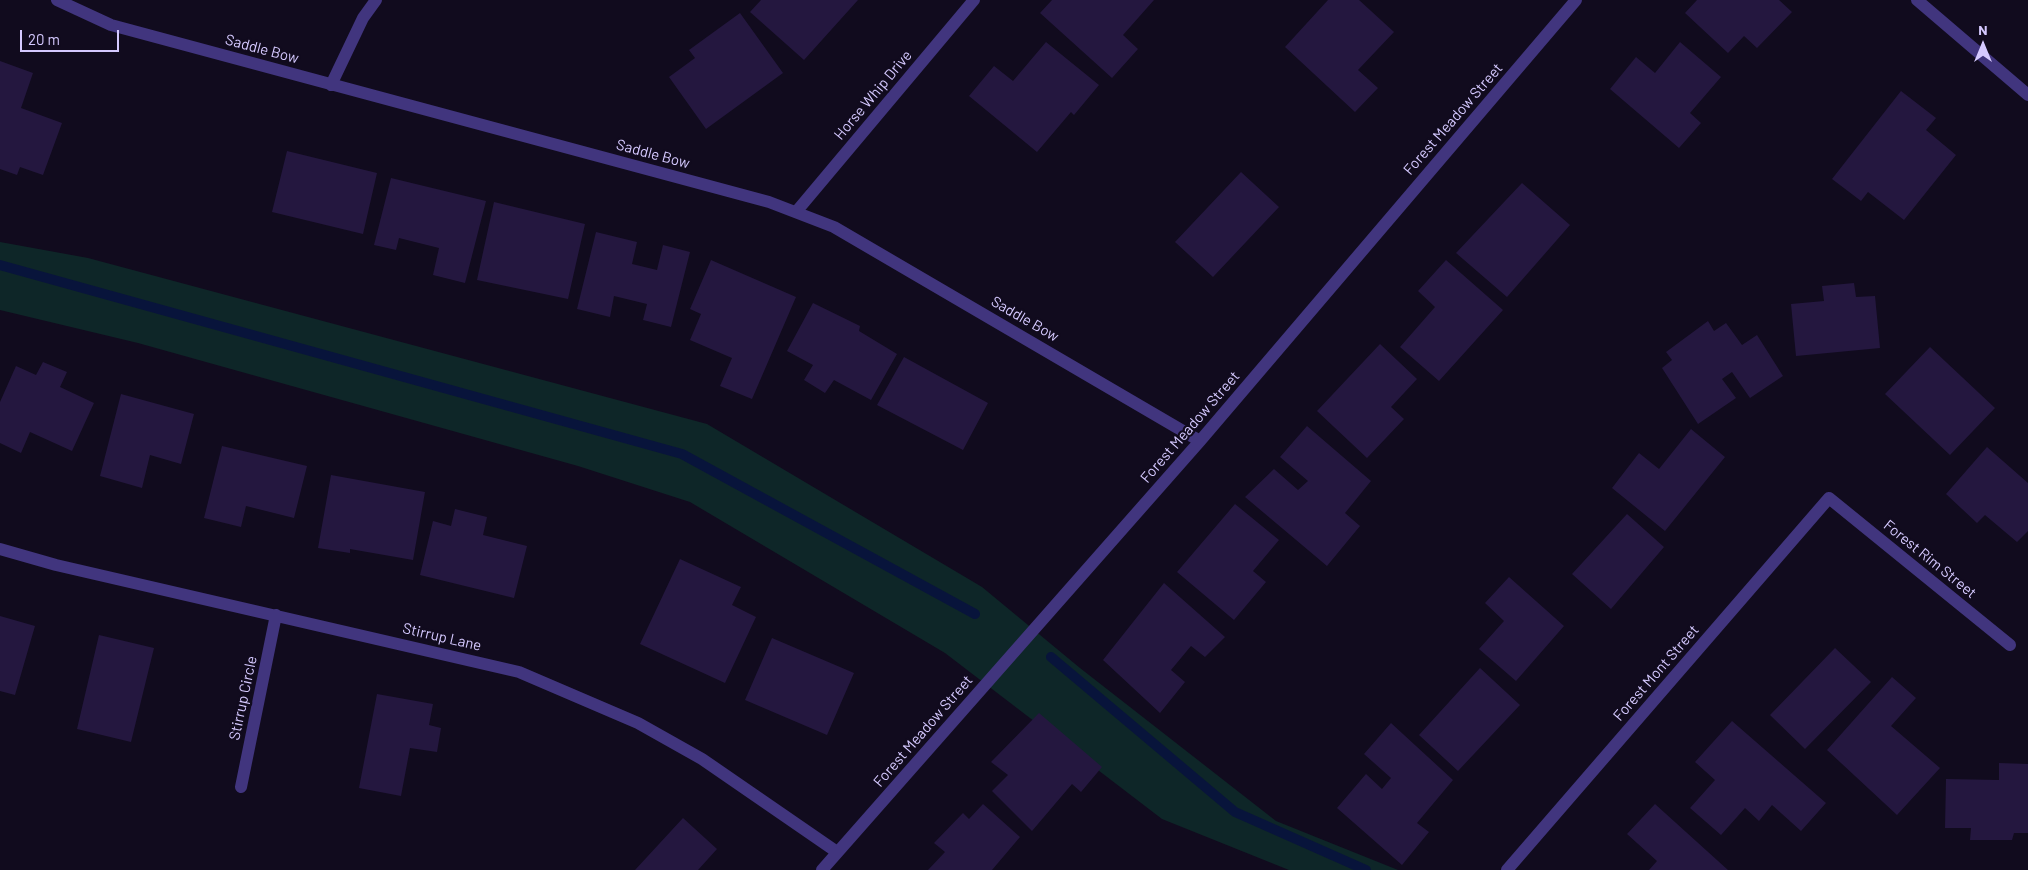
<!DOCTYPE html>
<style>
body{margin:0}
#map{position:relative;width:2028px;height:870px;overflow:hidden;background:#110b1e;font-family:Barlow,sans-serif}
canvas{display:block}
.north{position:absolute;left:1958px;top:20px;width:50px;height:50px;-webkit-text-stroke:4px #110b1e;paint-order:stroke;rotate:0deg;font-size:14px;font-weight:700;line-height:20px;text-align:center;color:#d5c9ff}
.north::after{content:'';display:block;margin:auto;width:18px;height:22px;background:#d5c9ff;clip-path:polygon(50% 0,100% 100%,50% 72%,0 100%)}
.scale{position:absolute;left:20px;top:30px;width:99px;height:22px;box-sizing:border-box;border:2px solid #d5c9ff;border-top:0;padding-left:6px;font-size:15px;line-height:18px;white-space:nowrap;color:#d5c9ff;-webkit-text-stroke:4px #110b1e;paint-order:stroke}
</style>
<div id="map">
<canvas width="2028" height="870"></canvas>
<div class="north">N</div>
<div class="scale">20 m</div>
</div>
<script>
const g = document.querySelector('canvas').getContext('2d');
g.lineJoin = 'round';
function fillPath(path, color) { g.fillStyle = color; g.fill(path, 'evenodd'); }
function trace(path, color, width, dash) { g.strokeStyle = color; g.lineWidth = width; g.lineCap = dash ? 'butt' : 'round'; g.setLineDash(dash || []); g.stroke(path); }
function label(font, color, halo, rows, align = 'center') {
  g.font = font + ' Barlow,sans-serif'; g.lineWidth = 4.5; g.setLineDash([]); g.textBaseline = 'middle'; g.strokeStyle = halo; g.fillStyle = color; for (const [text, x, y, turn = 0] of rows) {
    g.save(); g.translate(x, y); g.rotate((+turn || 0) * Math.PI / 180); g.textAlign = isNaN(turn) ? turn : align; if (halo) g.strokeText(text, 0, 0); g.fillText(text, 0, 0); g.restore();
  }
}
const green = new Path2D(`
 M 0,242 L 88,258 L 707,424 L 982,587 L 1080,668 L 1276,821 L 1398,870 L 1289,870 L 1162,819 L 945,653 L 690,502 L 578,466 L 138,343 L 0,310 Z`);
const stream = new Path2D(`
 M 0,265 L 682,454 L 975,614
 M 1051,657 L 1235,812 L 1366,870`);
const building = new Path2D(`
 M 761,0 L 858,0 L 804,60 L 750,12 Z
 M 1052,0 L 1154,0 L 1123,35 L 1138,49 L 1112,78 L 1040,13 Z
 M 1328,0 L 1359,0 L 1394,32 L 1358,70 L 1378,88 L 1355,112 L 1285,47 Z
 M 1697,0 L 1779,0 L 1792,12 L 1757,48 L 1744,36 L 1728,53 L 1685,13 Z
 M 740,13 L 783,73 L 706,129 L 669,77 L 695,58 L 689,50 Z
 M 1046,42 L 1099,85 L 1074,115 L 1071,112 L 1037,152 L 969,96 L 994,66 L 1013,81 Z
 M 1680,42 L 1721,77 L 1690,113 L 1701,123 L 1679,148 L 1610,89 L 1636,57 L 1655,73 Z
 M 0,61 L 33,73 L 21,108 L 62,123 L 43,175 L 20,167 L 17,175 L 0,169 Z
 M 1901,91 L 1936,118 L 1926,130 L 1956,155 L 1904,220 L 1868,192 L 1861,201 L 1832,179 Z
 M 287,151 L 377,173 L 363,234 L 272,212 Z
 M 1241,172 L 1279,207 L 1213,277 L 1175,242 Z
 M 391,178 L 486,201 L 465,283 L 433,275 L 439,248 L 399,238 L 396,250 L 374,245 Z
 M 1522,183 L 1570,225 L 1507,297 L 1456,253 Z
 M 494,202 L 585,224 L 568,299 L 477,280 Z
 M 596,232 L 637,242 L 632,264 L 657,270 L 663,245 L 690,252 L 671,327 L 643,320 L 647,304 L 614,296 L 610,317 L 577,309 Z
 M 711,260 L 796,297 L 752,399 L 720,386 L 732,358 L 690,340 L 701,314 L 690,309 Z
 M 1446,260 L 1503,310 L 1439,381 L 1400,347 L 1435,307 L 1418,291 Z
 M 1854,283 L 1856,297 L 1875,296 L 1880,348 L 1796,356 L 1791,304 L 1824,301 L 1822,286 Z
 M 813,303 L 860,326 L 859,331 L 897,354 L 871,400 L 834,380 L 825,393 L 804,380 L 813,365 L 787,351 Z
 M 1708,321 L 1714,331 L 1726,323 L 1742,345 L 1757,335 L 1783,376 L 1750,398 L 1732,372 L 1722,379 L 1736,398 L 1698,424 L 1662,368 L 1672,360 L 1666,352 Z
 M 1380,344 L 1417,379 L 1391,407 L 1404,419 L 1367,458 L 1317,411 Z
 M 1930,347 L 1995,408 L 1950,455 L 1885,394 Z
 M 904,357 L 988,403 L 963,450 L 877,405 Z
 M 43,362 L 67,372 L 60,387 L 94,403 L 72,451 L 30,432 L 21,453 L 0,443 L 0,402 L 16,366 L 36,375 Z
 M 121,394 L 194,414 L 181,464 L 150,455 L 142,488 L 100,476 Z
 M 1307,426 L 1371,481 L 1345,513 L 1360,526 L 1327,566 L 1245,497 L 1274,469 L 1298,490 L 1308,481 L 1280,457 Z
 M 1691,429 L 1725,457 L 1665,531 L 1612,488 L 1639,453 L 1659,469 Z
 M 222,446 L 307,466 L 294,518 L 246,506 L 241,527 L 204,518 Z
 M 1987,447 L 2028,483 L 2028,531 L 2017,542 L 1985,515 L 1977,523 L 1946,494 Z
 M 331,475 L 425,492 L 413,560 L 350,549 L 350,553 L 318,548 Z
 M 1235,504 L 1279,540 L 1253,571 L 1266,582 L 1234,620 L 1177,572 Z
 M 455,509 L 487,517 L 483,535 L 527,546 L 514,598 L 420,575 L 433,521 L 451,526 Z
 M 1627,514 L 1664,547 L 1611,609 L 1572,574 Z
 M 680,559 L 741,587 L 732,605 L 756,617 L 725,683 L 640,644 Z
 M 1509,577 L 1564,626 L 1516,681 L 1479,649 L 1504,621 L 1485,603 Z
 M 1164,583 L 1225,637 L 1205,657 L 1191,646 L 1171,670 L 1185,682 L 1160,713 L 1103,660 Z
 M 0,616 L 35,626 L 15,695 L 0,691 Z
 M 99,635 L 154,648 L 131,742 L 77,729 Z
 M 772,638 L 854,673 L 827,735 L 745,700 Z
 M 1835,648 L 1871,682 L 1805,749 L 1770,715 Z
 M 1480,668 L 1520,705 L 1458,771 L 1419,735 Z
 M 1892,677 L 1916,698 L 1891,726 L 1940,768 L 1897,815 L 1827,750 Z
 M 377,694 L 433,704 L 429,725 L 441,728 L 437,752 L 410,748 L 401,796 L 359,788 Z
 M 1039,713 L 1102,767 L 1081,792 L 1072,784 L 1032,831 L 992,791 L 1008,775 L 991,762 Z
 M 1732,721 L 1826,803 L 1801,831 L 1772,805 L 1759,821 L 1745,808 L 1721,835 L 1690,808 L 1715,780 L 1695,762 Z
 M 1391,723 L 1453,780 L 1417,823 L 1429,832 L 1402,865 L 1337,808 L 1366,774 L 1382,789 L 1391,778 L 1364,754 Z
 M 1999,763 L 2028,764 L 2028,833 L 2014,833 L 2012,840 L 1970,840 L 1971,828 L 1945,828 L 1946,779 L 1999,780 Z
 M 983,804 L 1020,837 L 992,870 L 928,870 L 945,852 L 934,843 L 963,813 L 969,819 Z
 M 1655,804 L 1728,870 L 1649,870 L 1657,861 L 1627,834 Z
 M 683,818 L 717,849 L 698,870 L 635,870 Z`);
const minor = new Path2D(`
 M 57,0 L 111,25 L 769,202 L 834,227 L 1200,441
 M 1917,0 L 2028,95
 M 331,85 L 363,18 L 376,0
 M 796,212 L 974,0
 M 0,549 L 56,565 L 519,672 L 638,723 L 702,759 L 837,852
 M 241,787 L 276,615
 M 822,870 L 1200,441 L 1576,0
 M 1507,870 L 1829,498 L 2010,645`);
const streetNames = [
 ["Saddle Bow",262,49,15],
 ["Horse Whip Drive",873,95,-50],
 ["Forest Meadow Street",1453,119,-49],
 ["Saddle Bow",653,154,15],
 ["Saddle Bow",1025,319,30],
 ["Forest Meadow Street",1190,427,-49],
 ["Forest Rim Street",1930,559,39],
 ["Stirrup Lane",442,637,13],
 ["Forest Mont Street",1656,673,-49],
 ["Stirrup Circle",243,698,-78],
 ["Forest Meadow Street",923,731,-49]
];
fillPath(green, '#0e2628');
trace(stream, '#08143b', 10);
fillPath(building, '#24173f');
trace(minor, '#41357e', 12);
label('15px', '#d5c9ff', '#110b1e', streetNames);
</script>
